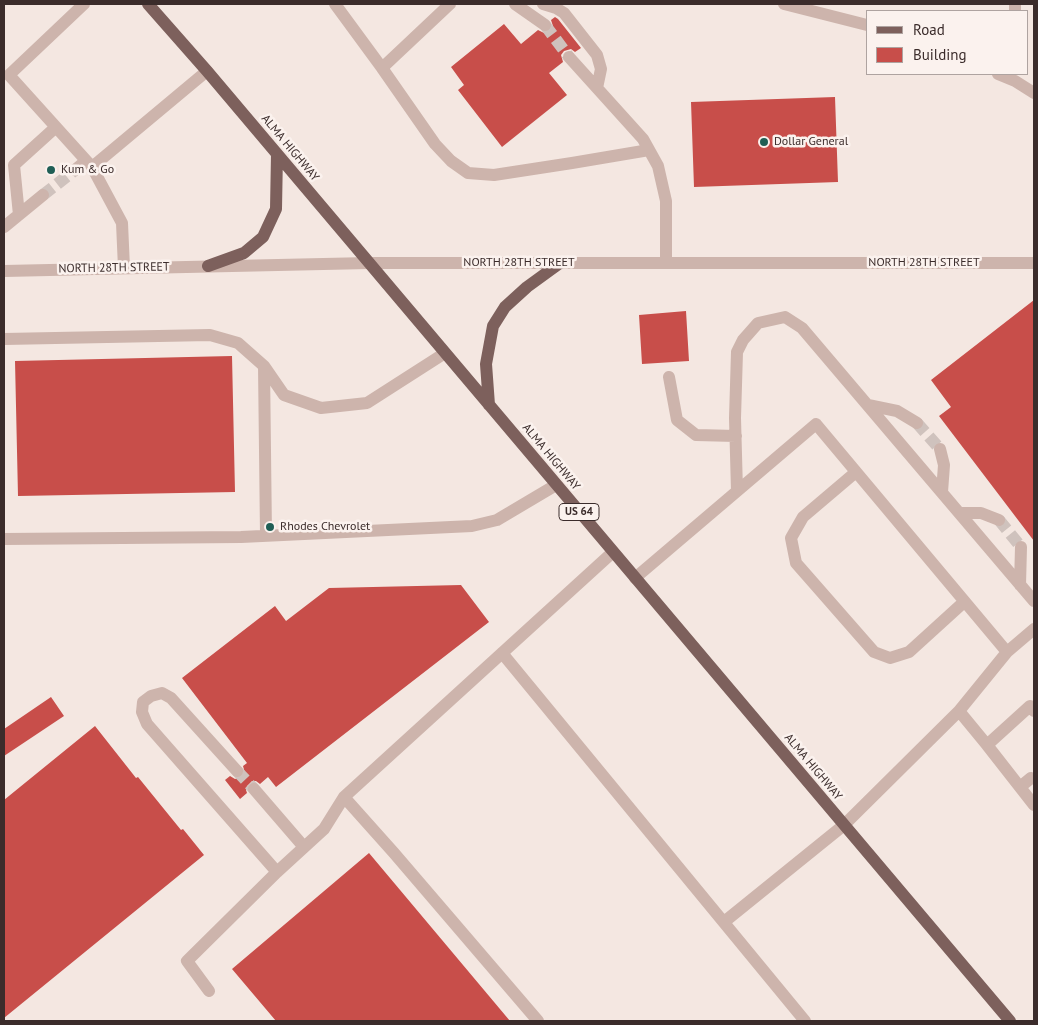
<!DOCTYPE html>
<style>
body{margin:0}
#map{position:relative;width:1038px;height:1025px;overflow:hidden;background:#f4e7e1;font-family:"PT Sans",sans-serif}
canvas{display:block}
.frame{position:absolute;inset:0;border:5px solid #3b2c2b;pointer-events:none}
.legend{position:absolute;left:866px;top:10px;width:162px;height:65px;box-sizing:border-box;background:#fbf2ee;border:1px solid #aea3a0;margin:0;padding:6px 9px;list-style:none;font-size:15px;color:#3b2c2b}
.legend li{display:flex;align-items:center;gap:10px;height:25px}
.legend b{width:25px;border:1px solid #aea3a0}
</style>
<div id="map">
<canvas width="1038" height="1025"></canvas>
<div class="frame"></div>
<ul class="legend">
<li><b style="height:6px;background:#7d605c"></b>Road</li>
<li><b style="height:14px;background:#c84e4a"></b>Building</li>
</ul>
</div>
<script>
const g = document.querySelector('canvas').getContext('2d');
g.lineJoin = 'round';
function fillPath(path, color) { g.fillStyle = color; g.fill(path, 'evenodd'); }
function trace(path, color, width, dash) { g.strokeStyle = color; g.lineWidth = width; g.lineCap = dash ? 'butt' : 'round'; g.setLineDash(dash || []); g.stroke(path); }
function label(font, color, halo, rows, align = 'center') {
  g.font = font + ' "PT Sans",sans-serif'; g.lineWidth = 5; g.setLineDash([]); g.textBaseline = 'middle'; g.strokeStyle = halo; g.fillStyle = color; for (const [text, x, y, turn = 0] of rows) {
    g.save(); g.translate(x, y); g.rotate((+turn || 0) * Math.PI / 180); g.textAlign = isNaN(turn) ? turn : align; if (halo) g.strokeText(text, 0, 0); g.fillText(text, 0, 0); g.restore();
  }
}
const building = new Path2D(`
 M 555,17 L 558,19 L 581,48 L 575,52 L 571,49 L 564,51 L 561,55 L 563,62 L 549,73 L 567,95 L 502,147 L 458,90 L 464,85 L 451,67 L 504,24 L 521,44 L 538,30 L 544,33 L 549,32 L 553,26 L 551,20 Z
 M 835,97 L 838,182 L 694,187 L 691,102 Z
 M 1034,300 L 1034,541 L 939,416 L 951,407 L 931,380 Z
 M 686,311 L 689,361 L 642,364 L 639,315 Z
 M 232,356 L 235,492 L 18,496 L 15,361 Z
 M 461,585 L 489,622 L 276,787 L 268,777 L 260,784 L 256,781 L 252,781 L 247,786 L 246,790 L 247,793 L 240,799 L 225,780 L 230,776 L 235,779 L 242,777 L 245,773 L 243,766 L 247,763 L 182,678 L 275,606 L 286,621 L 329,588 Z
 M 51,697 L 64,716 L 4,756 L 4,729 Z
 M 95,726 L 136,778 L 138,777 L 181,830 L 183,829 L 204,855 L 4,1018 L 4,800 Z
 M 369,853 L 510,1021 L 276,1021 L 232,969 Z`);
const minorTunnel = new Path2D(`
 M 545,25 L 569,57
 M 43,195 L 75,170
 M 917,423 L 940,449
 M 999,520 L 1021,547
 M 237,771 L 254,789`);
const minor = new Path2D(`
 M 84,4 L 9,75 L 92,167 L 207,71
 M 335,4 L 382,68
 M 450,4 L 382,68 L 435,144 L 451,161 L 468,173 L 494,175 L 572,163 L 649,150
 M 515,4 L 545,25
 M 543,4 L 556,8 L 564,13 L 597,55 L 601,69 L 597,88
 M 784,4 L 867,25
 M 1015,11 L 1015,4
 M 569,57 L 643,139 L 658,166 L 666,201 L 666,263
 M 998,74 L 1015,81 L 1034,93
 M 92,167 L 122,223 L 124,268
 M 75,170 L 86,161
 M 19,215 L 14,165 L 56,127
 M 4,227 L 43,195
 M 4,271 L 369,263 L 1034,263
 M 4,339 L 210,335 L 238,343 L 264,366 L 284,395 L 321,408 L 367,403 L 445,353
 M 264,366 L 266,535
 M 669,377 L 677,420 L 696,435 L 736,436
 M 868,405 L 897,411 L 917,423
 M 940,449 L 944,465 L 942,492
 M 856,472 L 803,517 L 791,538 L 796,563 L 874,652 L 890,658 L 909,652 L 964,602
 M 737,491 L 735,418 L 737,352 L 743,340 L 758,323 L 785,317 L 802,328 L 1034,601
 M 960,513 L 981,513 L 999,520
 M 4,539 L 241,537 L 472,526 L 497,520 L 556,485
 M 635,578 L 816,424 L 1007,652 L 959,711 L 844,825 L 724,922
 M 1020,585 L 1021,547
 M 1007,652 L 1034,629
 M 502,653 L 805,1021
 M 959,711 L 987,745 L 1030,706 L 1034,711
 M 987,745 L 1034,805
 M 237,771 L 171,698 L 162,693 L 151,696 L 143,702 L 142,712 L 147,724 L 277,872
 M 1020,787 L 1031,778
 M 254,789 L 304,847
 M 344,797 L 394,853 L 538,1021
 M 209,991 L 187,961 L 277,872 L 324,829 L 344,797 L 613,552`);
const major = new Path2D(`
 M 148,4 L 207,71 L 1010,1021
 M 208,266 L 244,253 L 263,237 L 276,209 L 277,154
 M 489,405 L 486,364 L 493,326 L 505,307 L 527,287 L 560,263`);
const markers = [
 [764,142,5,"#1f5e55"],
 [51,170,5,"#1f5e55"],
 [270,527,5,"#1f5e55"]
];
const shields = [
 [579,512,40]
];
const shieldNames = [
 ["US 64",579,512]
];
const poiNames = [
 ["Dollar General",774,142],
 ["Kum & Go",61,170],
 ["Rhodes Chevrolet",280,527]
];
const streetNames = [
 ["ALMA HIGHWAY",290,148,50],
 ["NORTH 28TH STREET",519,263],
 ["NORTH 28TH STREET",924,263],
 ["NORTH 28TH STREET",114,268,-1],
 ["ALMA HIGHWAY",551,457,50],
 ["ALMA HIGHWAY",813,767,50]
];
fillPath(building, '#c84e4a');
trace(minorTunnel, '#cfc2bd', 12, [12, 6]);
trace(minor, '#cdb4ac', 12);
trace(major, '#7d605c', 12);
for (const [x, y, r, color] of markers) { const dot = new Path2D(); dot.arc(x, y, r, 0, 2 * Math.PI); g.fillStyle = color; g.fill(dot); trace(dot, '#fbf2ee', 2); }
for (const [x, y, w] of shields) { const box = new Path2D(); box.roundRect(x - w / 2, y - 8.5, w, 17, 4); g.fillStyle = '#fbf2ee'; g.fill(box); trace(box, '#3b2c2b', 1); }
label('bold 11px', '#3b2c2b', null, shieldNames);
label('12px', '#3b2c2b', '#fbf2ee', poiNames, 'left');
label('12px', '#3b2c2b', '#fbf2ee', streetNames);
</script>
